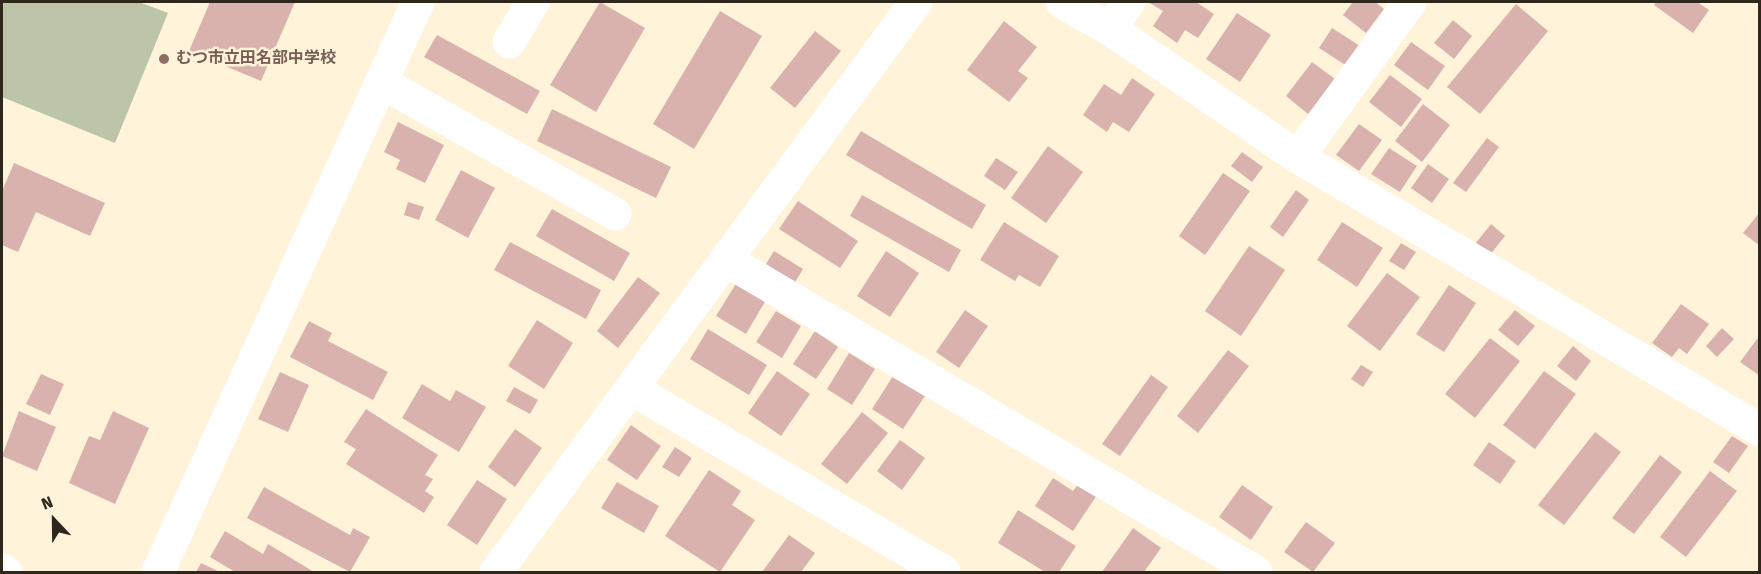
<!DOCTYPE html>
<meta charset="utf-8">
<style>
body{margin:0}
#map{position:relative;width:1761px;height:574px;overflow:hidden;background:#fff3d9;font-family:"Fira Sans",sans-serif}
canvas{display:block}
.frame{position:absolute;inset:0;border:3px solid #2e281c;pointer-events:none}
.north{position:absolute;left:24px;top:490px;width:60px;height:60px;-webkit-text-stroke:4px #fff3d9;paint-order:stroke;rotate:338deg;font-size:16px;font-weight:700;line-height:24px;text-align:center;color:#2e281c}
.north::after{content:'';display:block;margin:auto;width:21px;height:27px;background:#2e281c;clip-path:polygon(50% 0,100% 100%,50% 72%,0 100%)}
</style>
<div id="map">
<canvas width="1761" height="574"></canvas>
<div class="frame"></div>
<div class="north">N</div>
</div>
<script>
const g = document.querySelector('canvas').getContext('2d');
g.lineJoin = 'round';
function fillPath(path, color) { g.fillStyle = color; g.fill(path, 'evenodd'); }
function trace(path, color, width, dash) { g.strokeStyle = color; g.lineWidth = width; g.lineCap = dash ? 'butt' : 'round'; g.setLineDash(dash || []); g.stroke(path); }
function label(font, color, halo, rows, align = 'center') {
  g.font = font + ' "Fira Sans","Noto Sans JP",sans-serif'; g.lineWidth = 5; g.setLineDash([]); g.textBaseline = 'middle'; g.strokeStyle = halo; g.fillStyle = color; for (const [text, x, y, turn = 0] of rows) {
    g.save(); g.translate(x, y); g.rotate((+turn || 0) * Math.PI / 180); g.textAlign = isNaN(turn) ? turn : align; if (halo) g.strokeText(text, 0, 0); g.fillText(text, 0, 0); g.restore();
  }
}
const green = new Path2D(`
 M 2,2 L 139,2 L 168,13 L 115,143 L 2,97 Z`);
const building = new Path2D(`
 M 210,2 L 295,2 L 261,81 L 189,51 Z
 M 600,2 L 645,28 L 596,112 L 550,85 Z
 M 1148,2 L 1196,2 L 1214,14 L 1198,38 L 1185,30 L 1177,43 L 1153,26 L 1163,11 Z
 M 1353,2 L 1375,2 L 1384,9 L 1366,33 L 1343,15 Z
 M 1656,2 L 1697,2 L 1709,10 L 1693,33 L 1654,5 Z
 M 1516,4 L 1548,31 L 1480,114 L 1447,87 Z
 M 720,11 L 762,36 L 694,149 L 653,124 Z
 M 1237,13 L 1271,35 L 1240,82 L 1206,59 Z
 M 1453,20 L 1472,36 L 1454,59 L 1434,43 Z
 M 1004,21 L 1037,47 L 1018,71 L 1028,78 L 1009,102 L 967,70 Z
 M 1332,28 L 1360,46 L 1347,66 L 1319,48 Z
 M 815,31 L 841,51 L 795,108 L 770,88 Z
 M 437,35 L 540,91 L 527,114 L 424,57 Z
 M 1411,42 L 1445,66 L 1428,90 L 1394,65 Z
 M 1312,62 L 1335,79 L 1308,114 L 1286,96 Z
 M 1390,75 L 1422,99 L 1401,127 L 1369,102 Z
 M 1132,78 L 1155,94 L 1129,132 L 1113,122 L 1107,132 L 1083,115 L 1104,84 L 1121,95 Z
 M 1423,104 L 1450,125 L 1422,162 L 1395,141 Z
 M 552,109 L 671,167 L 656,198 L 537,141 Z
 M 398,122 L 444,145 L 425,183 L 396,169 L 400,160 L 384,152 Z
 M 1359,124 L 1382,140 L 1359,171 L 1336,155 Z
 M 861,131 L 986,205 L 972,229 L 846,155 Z
 M 1487,138 L 1499,147 L 1466,192 L 1453,183 Z
 M 1048,146 L 1083,172 L 1046,223 L 1011,198 Z
 M 1389,148 L 1417,166 L 1400,192 L 1371,174 Z
 M 1242,152 L 1263,167 L 1252,182 L 1231,166 Z
 M 996,158 L 1018,172 L 1005,190 L 984,176 Z
 M 14,163 L 105,203 L 90,236 L 36,212 L 18,252 L 2,245 L 2,191 Z
 M 1428,164 L 1449,179 L 1432,203 L 1411,188 Z
 M 461,170 L 495,188 L 468,238 L 435,220 Z
 M 1223,173 L 1250,191 L 1205,255 L 1179,236 Z
 M 1296,190 L 1309,200 L 1283,237 L 1270,227 Z
 M 862,195 L 961,250 L 949,272 L 850,216 Z
 M 798,201 L 858,241 L 840,268 L 779,229 Z
 M 408,202 L 424,207 L 419,220 L 404,215 Z
 M 552,209 L 630,253 L 614,281 L 536,236 Z
 M 1760,212 L 1760,246 L 1743,233 Z
 M 1004,222 L 1059,256 L 1040,287 L 1019,275 L 1015,281 L 980,260 Z
 M 1342,222 L 1383,248 L 1357,287 L 1317,260 Z
 M 1491,224 L 1505,236 L 1489,256 L 1475,244 Z
 M 510,242 L 601,290 L 586,319 L 494,270 Z
 M 1401,243 L 1416,252 L 1404,270 L 1389,261 Z
 M 1249,246 L 1285,270 L 1241,336 L 1205,311 Z
 M 774,251 L 803,269 L 795,282 L 766,264 Z
 M 886,251 L 919,273 L 890,317 L 857,296 Z
 M 1387,273 L 1420,297 L 1380,351 L 1347,326 Z
 M 638,277 L 660,293 L 618,348 L 597,331 Z
 M 737,282 L 766,300 L 746,334 L 716,316 Z
 M 1449,285 L 1476,303 L 1444,352 L 1416,334 Z
 M 1681,304 L 1709,324 L 1687,354 L 1679,348 L 1672,357 L 1652,343 Z
 M 965,310 L 988,326 L 959,368 L 936,352 Z
 M 1515,310 L 1535,326 L 1518,346 L 1498,330 Z
 M 776,311 L 801,326 L 782,358 L 756,342 Z
 M 537,320 L 573,343 L 544,389 L 508,366 Z
 M 309,321 L 332,333 L 328,341 L 388,372 L 373,400 L 290,357 Z
 M 1722,328 L 1734,339 L 1717,357 L 1706,346 Z
 M 708,329 L 767,365 L 749,395 L 690,359 Z
 M 815,331 L 838,347 L 816,379 L 793,364 Z
 M 1760,335 L 1760,376 L 1740,362 Z
 M 1490,338 L 1520,361 L 1475,418 L 1445,394 Z
 M 1573,346 L 1591,361 L 1576,381 L 1557,366 Z
 M 1228,350 L 1249,366 L 1198,433 L 1177,416 Z
 M 849,353 L 875,369 L 852,405 L 827,389 Z
 M 1361,365 L 1373,372 L 1363,387 L 1351,379 Z
 M 777,371 L 810,394 L 781,436 L 748,413 Z
 M 1544,371 L 1576,394 L 1535,449 L 1503,425 Z
 M 280,372 L 309,385 L 288,432 L 258,419 Z
 M 41,374 L 64,384 L 50,415 L 26,404 Z
 M 1151,375 L 1168,387 L 1120,456 L 1102,444 Z
 M 893,376 L 925,396 L 903,429 L 872,409 Z
 M 422,384 L 450,401 L 456,390 L 486,407 L 459,452 L 402,418 Z
 M 514,387 L 538,400 L 530,414 L 506,401 Z
 M 366,409 L 438,455 L 425,475 L 433,479 L 425,491 L 434,497 L 424,513 L 346,464 L 356,449 L 344,442 Z
 M 19,411 L 56,427 L 37,471 L 2,456 Z
 M 113,411 L 149,428 L 115,504 L 69,483 L 89,436 L 100,440 Z
 M 862,412 L 888,433 L 847,484 L 821,464 Z
 M 631,425 L 661,446 L 637,480 L 607,460 Z
 M 515,429 L 542,448 L 515,487 L 488,467 Z
 M 1595,432 L 1621,452 L 1564,525 L 1538,505 Z
 M 1732,436 L 1748,446 L 1729,473 L 1713,462 Z
 M 900,440 L 925,458 L 902,490 L 877,471 Z
 M 1489,442 L 1516,461 L 1500,484 L 1473,465 Z
 M 675,447 L 692,458 L 679,477 L 662,467 Z
 M 1660,455 L 1682,472 L 1634,534 L 1612,518 Z
 M 709,470 L 741,491 L 732,505 L 755,520 L 720,572 L 665,536 Z
 M 1710,471 L 1737,491 L 1686,557 L 1660,537 Z
 M 1053,478 L 1073,491 L 1079,483 L 1097,495 L 1073,531 L 1035,506 Z
 M 477,480 L 507,499 L 477,545 L 447,525 Z
 M 617,482 L 659,506 L 644,533 L 601,508 Z
 M 1242,485 L 1273,507 L 1251,540 L 1219,517 Z
 M 264,487 L 350,535 L 353,528 L 370,537 L 350,572 L 247,518 Z
 M 1018,510 L 1076,546 L 1059,572 L 1045,572 L 998,543 Z
 M 1306,522 L 1335,543 L 1313,572 L 1284,552 Z
 M 1133,528 L 1161,548 L 1144,572 L 1102,572 Z
 M 225,531 L 263,554 L 268,544 L 314,572 L 235,572 L 210,557 Z
 M 789,535 L 815,553 L 801,572 L 762,572 Z
 M 201,563 L 220,572 L 196,572 Z`);
const minor = new Path2D(`
 M 1062,2 L 1110,29 L 1298,157 L 1760,430
 M 1110,29 L 1129,2
 M 509,42 L 533,2
 M 381,82 L 615,214
 M 1298,157 L 1410,2
 M 726,260 L 1256,572
 M 632,389 L 944,572
 M 2,570 L 6,572
 M 158,572 L 418,2
 M 496,572 L 916,2`);
const markers = [
 [164,59,6,"#8d6e63"]
];
const educationNames = [
 ["むつ市立田名部中学校",176,59]
];
fillPath(green, '#bcc5a9');
fillPath(building, '#d9b2ae');
trace(minor, '#fff', 33);
for (const [x, y, r, color] of markers) { const dot = new Path2D(); dot.arc(x, y, r, 0, 2 * Math.PI); g.fillStyle = color; g.fill(dot); trace(dot, '#fff3d9', 2); }
label('bold 16px', '#785e54', '#fff3d9', educationNames, 'left');
</script>
